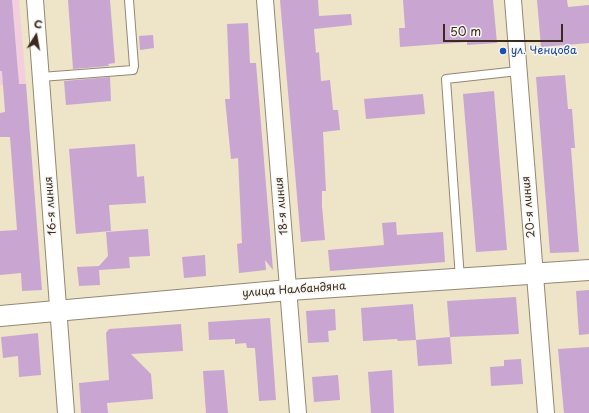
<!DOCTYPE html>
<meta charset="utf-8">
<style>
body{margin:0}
#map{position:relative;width:589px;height:413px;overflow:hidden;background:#eee4c8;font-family:"Playpen Sans",sans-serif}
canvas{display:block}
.north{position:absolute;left:16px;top:16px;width:40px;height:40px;-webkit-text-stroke:3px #f6f6f2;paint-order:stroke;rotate:11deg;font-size:11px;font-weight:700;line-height:16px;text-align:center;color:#3b2a1e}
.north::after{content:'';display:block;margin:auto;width:14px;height:18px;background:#3b2a1e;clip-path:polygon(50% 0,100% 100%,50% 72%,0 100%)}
.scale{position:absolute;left:443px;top:24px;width:120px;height:18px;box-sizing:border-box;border:2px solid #3b2a1e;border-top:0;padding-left:5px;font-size:12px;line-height:14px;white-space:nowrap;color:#3b2a1e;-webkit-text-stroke:3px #f6f6f2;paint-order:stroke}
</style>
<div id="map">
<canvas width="589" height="413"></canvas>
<div class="north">С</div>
<div class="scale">50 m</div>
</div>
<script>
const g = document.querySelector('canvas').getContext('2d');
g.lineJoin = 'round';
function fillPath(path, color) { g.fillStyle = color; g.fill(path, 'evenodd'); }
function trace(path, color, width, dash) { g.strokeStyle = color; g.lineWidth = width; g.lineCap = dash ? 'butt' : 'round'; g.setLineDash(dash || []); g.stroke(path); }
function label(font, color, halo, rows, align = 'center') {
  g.font = font + ' "Playpen Sans",sans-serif'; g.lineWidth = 3; g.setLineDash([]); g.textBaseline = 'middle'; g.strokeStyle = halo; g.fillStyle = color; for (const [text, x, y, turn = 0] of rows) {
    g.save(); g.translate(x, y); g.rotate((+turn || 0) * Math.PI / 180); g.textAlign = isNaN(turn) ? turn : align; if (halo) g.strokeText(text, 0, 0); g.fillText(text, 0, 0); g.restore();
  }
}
const built = new Path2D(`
 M 0,0 L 19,0 L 26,84 L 0,85 Z`);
const building = new Path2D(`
 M 0,0 L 12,0 L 19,84 L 26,84 L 42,290 L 22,291 L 21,273 L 0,275 L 0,231 L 17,230 L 10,137 L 0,137 L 0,113 L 5,112 L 2,71 L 0,71 Z
 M 68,0 L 110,0 L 115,63 L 108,64 L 109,66 L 73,69 Z
 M 280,0 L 318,0 L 319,16 L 351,14 L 352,25 L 314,29 L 316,53 L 319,52 L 321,81 L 330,80 L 333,110 L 338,110 L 340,130 L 323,132 L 326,191 L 322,191 L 322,206 L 325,240 L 301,242 Z
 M 403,0 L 493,0 L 497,43 L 467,45 L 467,42 L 400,47 L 399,28 L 405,28 Z
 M 537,0 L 567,0 L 568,7 L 589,5 L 589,43 L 541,47 Z
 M 248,23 L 250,63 L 256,63 L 273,270 L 265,260 L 266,270 L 239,273 L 237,244 L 242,243 L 238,158 L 231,159 L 225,99 L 230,99 L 227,24 Z
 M 153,35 L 154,48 L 140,50 L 139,36 Z
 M 565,75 L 568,109 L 572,109 L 575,148 L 571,148 L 579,252 L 550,253 L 536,77 Z
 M 110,77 L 111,101 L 66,105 L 64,81 Z
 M 494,91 L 507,250 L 476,252 L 463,94 Z
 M 423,94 L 425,114 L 366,119 L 364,99 Z
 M 135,144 L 137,177 L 144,176 L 146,203 L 109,205 L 111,231 L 76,234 L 69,149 Z
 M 396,222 L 397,235 L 443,232 L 445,262 L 330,271 L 328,250 L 384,245 L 382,223 Z
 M 148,229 L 150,256 L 129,257 L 130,268 L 99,270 L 100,285 L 79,286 L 77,267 L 99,266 L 108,256 L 106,232 Z
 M 205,255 L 206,276 L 184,278 L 182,257 Z
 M 589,290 L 589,334 L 579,335 L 576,291 Z
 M 516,297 L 519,334 L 450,337 L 447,301 Z
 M 413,304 L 416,340 L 398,341 L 397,339 L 363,341 L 361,308 Z
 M 335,309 L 336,330 L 328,331 L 329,342 L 308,343 L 306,311 Z
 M 270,318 L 276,400 L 259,401 L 255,348 L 247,348 L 246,343 L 235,344 L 235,339 L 209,340 L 208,322 Z
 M 181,324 L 183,351 L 131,354 L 151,374 L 153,399 L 107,403 L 108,413 L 81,413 L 79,383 L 109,380 L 106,333 L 109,329 Z
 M 38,333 L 41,375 L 19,377 L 18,356 L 3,358 L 1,337 Z
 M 450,337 L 452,364 L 418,366 L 416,340 Z
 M 589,347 L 589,413 L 564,413 L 558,349 Z
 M 521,359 L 523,384 L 491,386 L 490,367 L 504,366 L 504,360 Z
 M 224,370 L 228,413 L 206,413 L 203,371 Z
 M 392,370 L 394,413 L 371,413 L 368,372 Z
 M 338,375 L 340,400 L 314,402 L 312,377 Z`);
const service = new Path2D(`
 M 41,77 L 133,70 L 134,66 L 129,0
 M 460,279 L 446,79 L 518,71`);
const minor = new Path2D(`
 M 35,0 L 66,413
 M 265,0 L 298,413
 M 513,0 L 546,413`);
const tertiary = new Path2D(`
 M 0,316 L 289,290 L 589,270`);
const markers = [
 [503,51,4,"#1a4fb4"]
];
const transitNames = [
 ["ул. Ченцова",511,51]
];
const streetNames = [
 ["16-я линия",51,206,-94],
 ["18-я линия",282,206,-95],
 ["20-я линия",529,207,-95],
 ["улица Налбандяна",294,290,-4]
];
fillPath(built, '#f3cfde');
fillPath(building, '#c9a5d2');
trace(service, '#948773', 10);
trace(minor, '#948773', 18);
trace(tertiary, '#948773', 22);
trace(service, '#fff', 8);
trace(minor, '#fff', 16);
trace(tertiary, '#fff', 20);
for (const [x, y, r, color] of markers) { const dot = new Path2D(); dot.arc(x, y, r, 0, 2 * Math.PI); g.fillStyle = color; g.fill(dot); trace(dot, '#f6f6f2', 1.5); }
label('11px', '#164399', '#f6f6f2', transitNames, 'left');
label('11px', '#3b2a1e', '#f6f6f2', streetNames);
</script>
